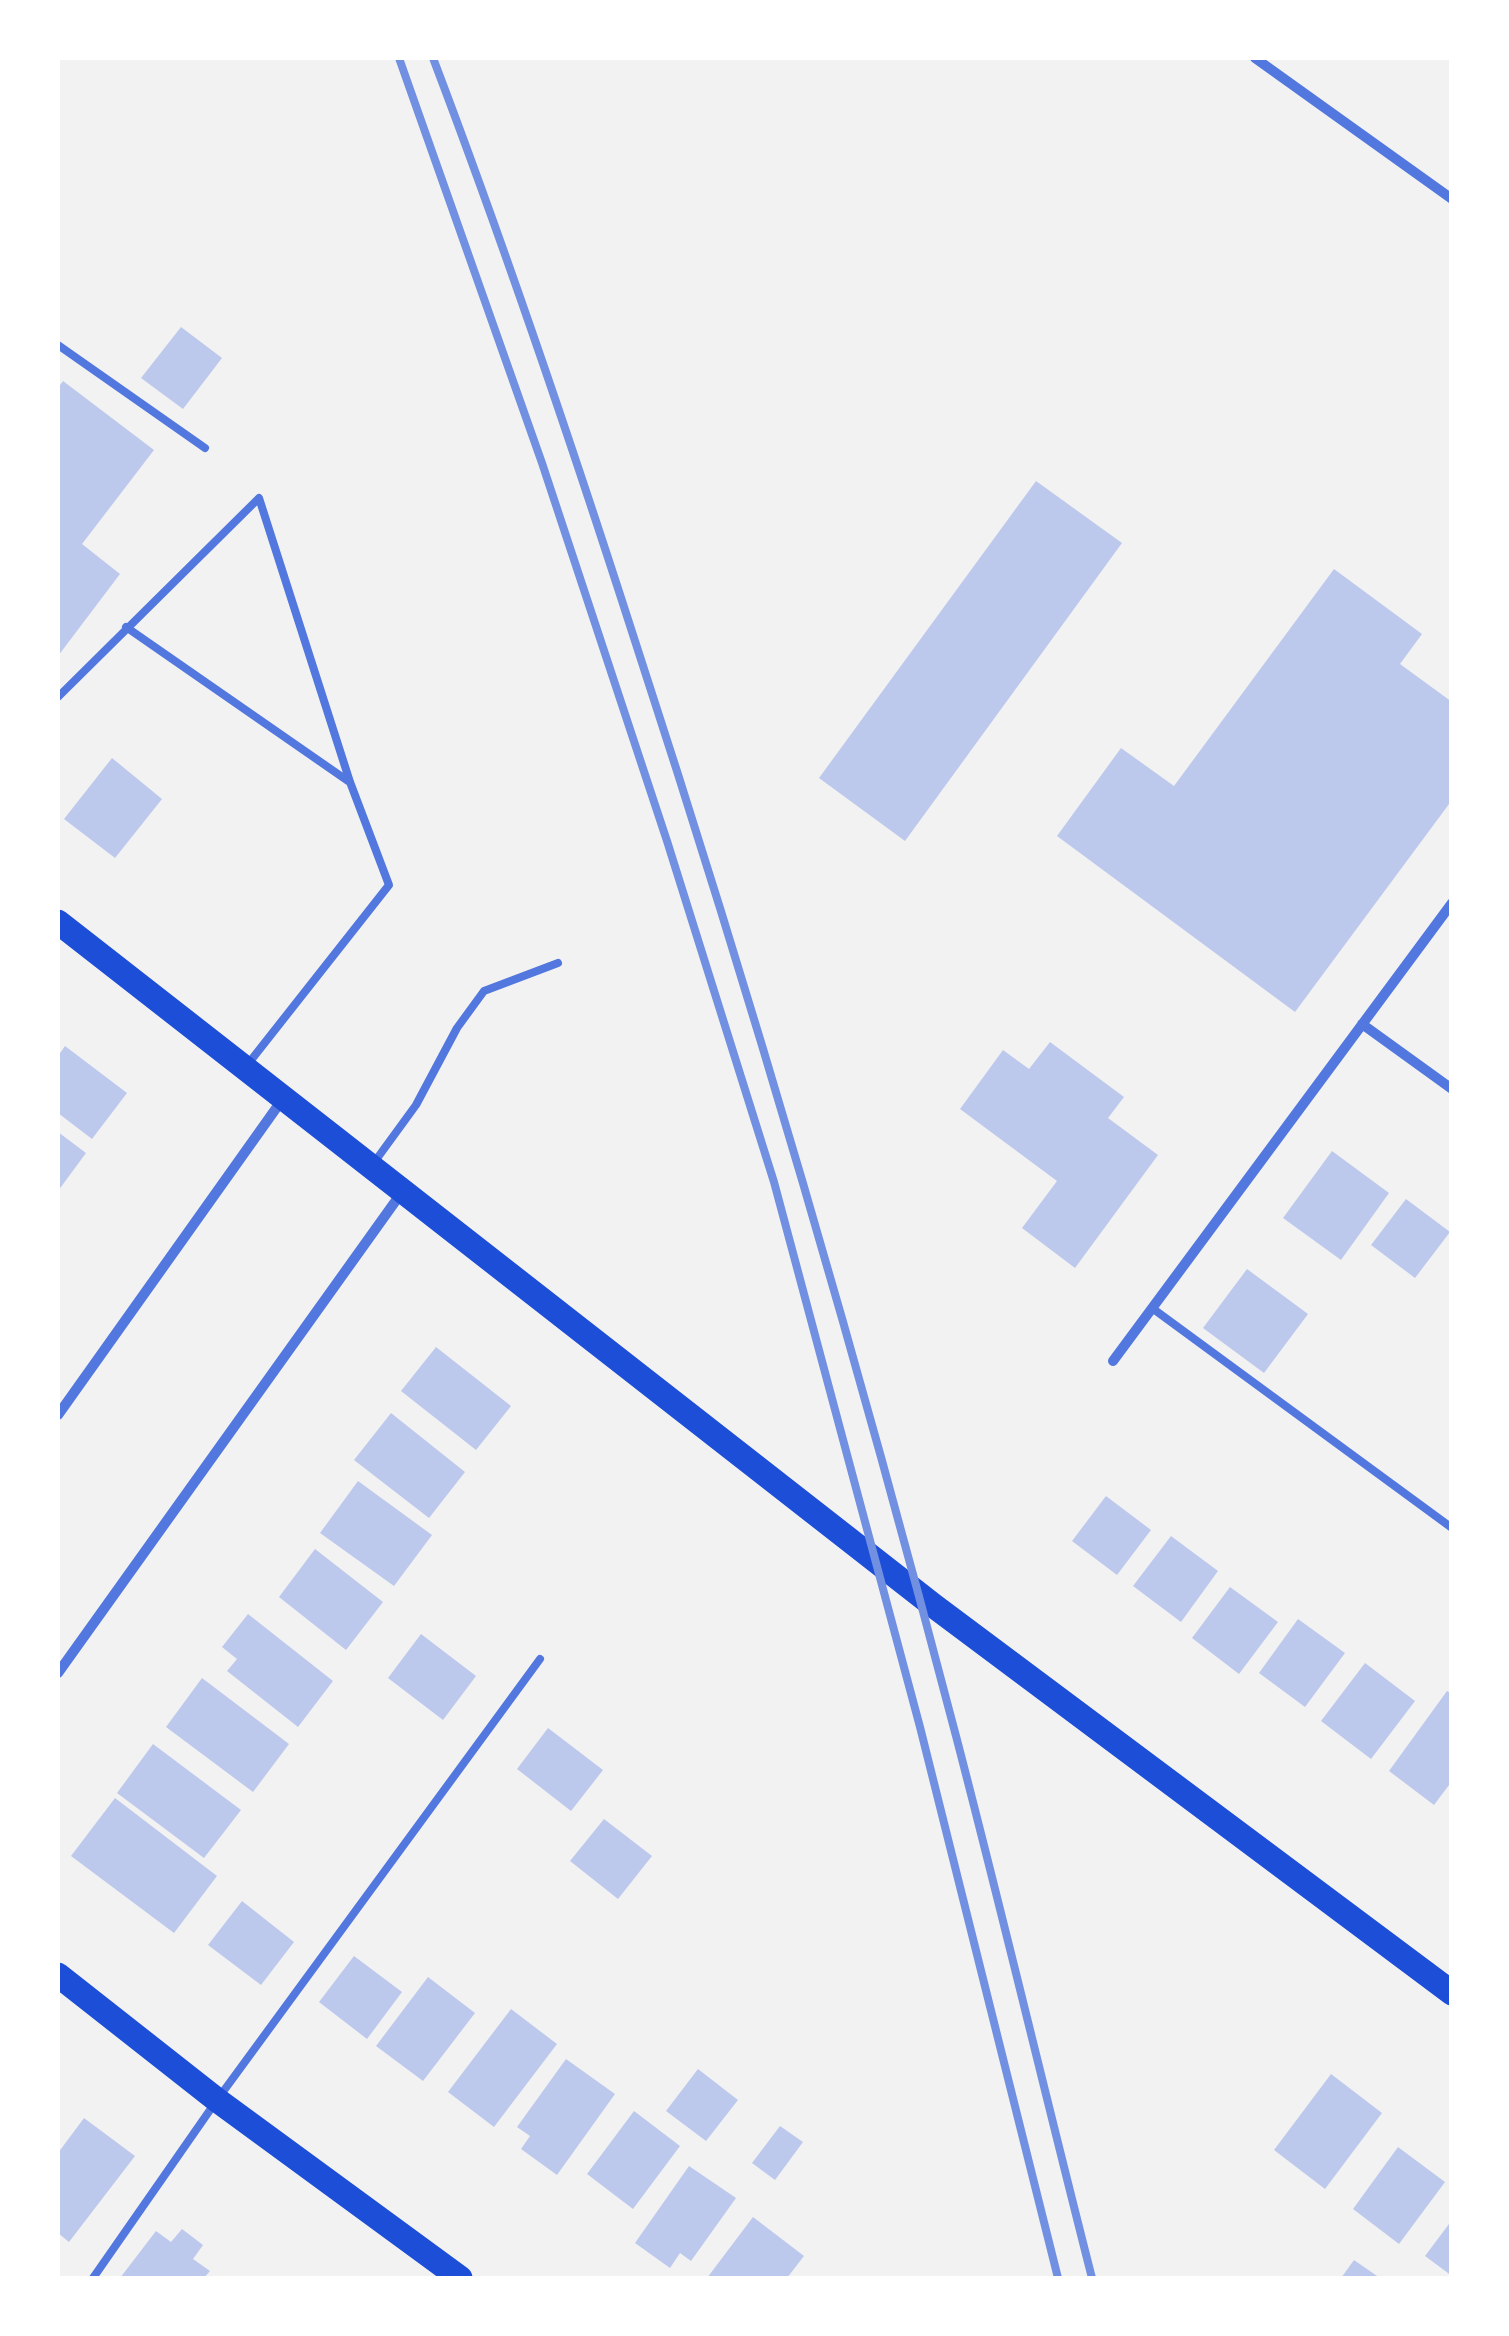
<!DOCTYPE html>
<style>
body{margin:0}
#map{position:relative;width:1509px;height:2336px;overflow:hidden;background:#f2f2f2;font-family:"Fira Sans",sans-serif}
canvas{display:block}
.frame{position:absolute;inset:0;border:60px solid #fff;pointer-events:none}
</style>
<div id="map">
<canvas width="1509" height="2336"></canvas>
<div class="frame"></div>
</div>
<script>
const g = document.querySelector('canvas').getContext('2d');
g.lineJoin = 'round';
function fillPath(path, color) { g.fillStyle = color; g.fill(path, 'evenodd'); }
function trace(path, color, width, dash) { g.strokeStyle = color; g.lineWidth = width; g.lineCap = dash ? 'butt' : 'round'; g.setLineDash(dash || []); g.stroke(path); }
const building = new Path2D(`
 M 181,327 L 222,358 L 183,409 L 141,378 Z
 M 63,381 L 154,450 L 82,544 L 120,574 L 58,656 L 58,388 Z
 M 1036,481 L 1122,543 L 905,841 L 819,778 Z
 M 1334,569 L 1422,634 L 1400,664 L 1452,702 L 1452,800 L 1295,1012 L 1057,836 L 1121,748 L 1174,786 Z
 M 112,758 L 162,799 L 115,858 L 64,819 Z
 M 1050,1042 L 1124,1097 L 1108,1118 L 1158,1155 L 1075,1268 L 1022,1228 L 1057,1181 L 960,1109 L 1003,1050 L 1029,1069 Z
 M 65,1046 L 127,1093 L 92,1139 L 58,1113 L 58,1056 Z
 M 58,1132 L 86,1153 L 58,1191 Z
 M 1332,1151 L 1389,1193 L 1341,1260 L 1283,1218 Z
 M 1406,1199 L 1450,1232 L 1415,1278 L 1371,1245 Z
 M 1247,1269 L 1308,1314 L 1264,1373 L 1203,1328 Z
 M 436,1347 L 511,1406 L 476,1450 L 401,1391 Z
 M 391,1413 L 465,1472 L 429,1518 L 354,1460 Z
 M 358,1481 L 432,1535 L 394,1586 L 320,1533 Z
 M 1106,1496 L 1151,1530 L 1117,1575 L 1072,1541 Z
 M 1171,1536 L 1218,1571 L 1181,1622 L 1133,1586 Z
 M 315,1549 L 383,1602 L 346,1650 L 279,1597 Z
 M 1230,1587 L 1278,1622 L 1239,1674 L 1192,1638 Z
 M 248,1614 L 333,1681 L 298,1727 L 227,1671 L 237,1659 L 222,1647 Z
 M 1298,1619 L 1345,1653 L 1305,1707 L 1259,1673 Z
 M 421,1634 L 476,1676 L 443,1720 L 388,1678 Z
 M 1365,1663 L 1415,1701 L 1371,1759 L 1321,1721 Z
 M 202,1678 L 289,1744 L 253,1792 L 166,1727 Z
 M 1447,1691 L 1452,1694 L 1452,1781 L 1434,1805 L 1389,1771 Z
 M 548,1728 L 603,1770 L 571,1811 L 517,1769 Z
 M 153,1744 L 241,1810 L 204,1858 L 117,1793 Z
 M 115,1798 L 217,1876 L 174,1933 L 71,1856 Z
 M 604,1819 L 652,1856 L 618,1899 L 570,1861 Z
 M 242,1901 L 294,1942 L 261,1985 L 208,1945 Z
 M 354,1956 L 402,1992 L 367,2039 L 319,2002 Z
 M 428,1977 L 475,2013 L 423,2081 L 376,2046 Z
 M 511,2009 L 557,2044 L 494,2127 L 448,2092 Z
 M 566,2059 L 615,2094 L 557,2175 L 521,2149 L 530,2136 L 517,2127 Z
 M 698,2069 L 738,2100 L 706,2141 L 666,2111 Z
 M 1331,2074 L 1382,2113 L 1325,2189 L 1274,2150 Z
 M 634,2111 L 680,2146 L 633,2209 L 587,2174 Z
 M 84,2118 L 135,2156 L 69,2242 L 58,2233 L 58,2153 Z
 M 780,2126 L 803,2142 L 775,2180 L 752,2163 Z
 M 1398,2147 L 1445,2182 L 1399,2244 L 1353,2209 Z
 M 689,2166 L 736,2198 L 691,2261 L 680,2253 L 670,2268 L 635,2243 Z
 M 753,2217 L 804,2256 L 787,2278 L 707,2278 Z
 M 1452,2220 L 1452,2276 L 1425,2256 Z
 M 182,2229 L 203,2245 L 193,2259 L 210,2271 L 204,2278 L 120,2278 L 156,2231 L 171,2242 Z
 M 1354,2260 L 1380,2278 L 1341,2278 Z`);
const service = new Path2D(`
 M 58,345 L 205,448
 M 126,627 L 348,781
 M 58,697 L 259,498 L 350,782 L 389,885 L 248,1064
 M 373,1164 L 416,1105 L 457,1028 L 484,991 L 558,963
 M 1152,1308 L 1452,1528
 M 93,2278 L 217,2100 L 540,1659`);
const minor = new Path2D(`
 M 1255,58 L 1452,199
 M 1362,1024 L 1452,1089
 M 1113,1361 L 1452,903
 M 58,1415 L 282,1100
 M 58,1673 L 402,1192`);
const primary = new Path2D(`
 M 58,922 L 934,1606 L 1452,1993
 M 58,1975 L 217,2100 L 460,2278`);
const rail = new Path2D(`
 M 399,58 L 542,463 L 667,841 L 774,1182 L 920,1727 L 1058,2278
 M 433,58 C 506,250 572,445 635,641 C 753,1002 860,1368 956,1736 C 1003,1916 1046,2098 1092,2278`);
fillPath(building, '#bdc9ec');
trace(service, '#5277de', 8);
trace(minor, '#5277de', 10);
trace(primary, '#1d4ed8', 25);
trace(rail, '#7290e2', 8);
</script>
